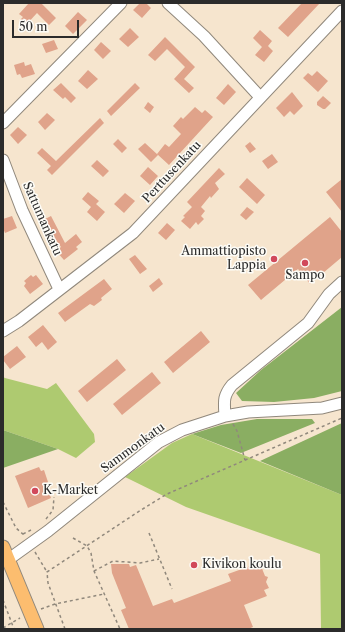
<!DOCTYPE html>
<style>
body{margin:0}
#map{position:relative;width:345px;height:632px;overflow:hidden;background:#f6e5ce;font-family:"Libre Caslon Text",serif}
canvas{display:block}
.frame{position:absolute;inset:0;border:4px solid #2b2b2b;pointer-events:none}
.scale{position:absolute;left:12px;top:20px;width:67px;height:18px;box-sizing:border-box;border:2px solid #2b2b2b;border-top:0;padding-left:5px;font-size:12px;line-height:14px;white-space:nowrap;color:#2b2b2b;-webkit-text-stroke:3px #fdfcf7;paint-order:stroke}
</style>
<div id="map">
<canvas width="345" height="632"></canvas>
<div class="frame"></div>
<div class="scale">50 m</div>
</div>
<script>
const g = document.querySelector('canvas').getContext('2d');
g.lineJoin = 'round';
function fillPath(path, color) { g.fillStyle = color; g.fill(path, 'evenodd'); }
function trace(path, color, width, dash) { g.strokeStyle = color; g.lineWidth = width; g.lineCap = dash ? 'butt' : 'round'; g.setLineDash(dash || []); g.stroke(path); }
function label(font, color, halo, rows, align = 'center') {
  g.font = font + ' "Libre Caslon Text",serif'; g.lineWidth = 3; g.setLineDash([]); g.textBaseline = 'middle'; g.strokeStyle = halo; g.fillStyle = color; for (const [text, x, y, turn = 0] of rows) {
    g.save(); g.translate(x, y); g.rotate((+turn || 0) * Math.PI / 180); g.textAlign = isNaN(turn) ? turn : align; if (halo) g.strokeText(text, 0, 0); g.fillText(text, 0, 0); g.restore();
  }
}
const green = new Path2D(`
 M 3,377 L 5,378 L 47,389 L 56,383 L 94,434 L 95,442 L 76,458 L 58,449 L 3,430 Z
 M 192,434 L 342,495 L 342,629 L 321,629 L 320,554 L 186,507 L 125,477 L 172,443 Z`);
const forest = new Path2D(`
 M 342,307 L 342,391 L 314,398 L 274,402 L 242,401 L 236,393 L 261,370 Z
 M 257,419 L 312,419 L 315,423 L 241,453 L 192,434 L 221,425 Z
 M 342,423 L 342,495 L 260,461 Z
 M 3,430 L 58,449 L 3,468 Z`);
const building = new Path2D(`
 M 29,3 L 41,3 L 56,18 L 49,25 L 37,13 L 25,26 L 19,21 L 23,17 L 19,14 Z
 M 140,3 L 146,3 L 151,8 L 142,18 L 133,10 Z
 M 302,3 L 320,3 L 288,37 L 278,28 Z
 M 78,12 L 87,20 L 73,34 L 65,26 Z
 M 130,28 L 139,37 L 128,47 L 119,39 Z
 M 260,30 L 272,41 L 268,46 L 273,51 L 264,62 L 255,55 L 262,47 L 253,38 Z
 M 165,37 L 195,67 L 184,79 L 194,88 L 189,93 L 174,79 L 185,67 L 167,49 L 155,61 L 148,55 Z
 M 54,40 L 58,49 L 46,53 L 42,44 Z
 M 101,42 L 111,51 L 103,59 L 94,50 Z
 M 24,62 L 25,66 L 31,64 L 35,74 L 22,78 L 20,74 L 17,75 L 14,65 Z
 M 88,70 L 98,79 L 87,89 L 78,81 Z
 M 317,71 L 328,81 L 318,92 L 303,78 L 308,73 L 312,76 Z
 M 61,83 L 76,98 L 71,103 L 65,97 L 63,99 L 53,90 Z
 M 135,83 L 140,88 L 111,116 L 107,111 Z
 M 228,84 L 236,92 L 224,105 L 216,98 Z
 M 292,92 L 303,106 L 294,115 L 290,111 L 284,117 L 276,108 Z
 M 323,96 L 331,103 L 325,109 L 323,109 L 317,105 L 317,102 Z
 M 148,102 L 154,107 L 150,113 L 144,108 Z
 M 195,107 L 202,113 L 205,110 L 213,117 L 169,165 L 157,154 L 165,144 L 169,147 L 181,134 L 173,126 L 181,117 L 183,119 Z
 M 47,113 L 55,120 L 45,130 L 38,122 Z
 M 100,118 L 104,123 L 52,175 L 47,170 L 51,166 L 37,153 L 42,148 L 56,161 Z
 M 18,127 L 27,135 L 18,144 L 10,135 Z
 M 118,139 L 127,148 L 122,153 L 113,144 Z
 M 250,142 L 256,149 L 250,153 L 245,146 Z
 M 145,143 L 158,155 L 151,162 L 138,149 Z
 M 272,154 L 278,162 L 268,169 L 262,161 Z
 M 97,160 L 109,171 L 103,177 L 91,166 Z
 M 148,167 L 158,176 L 150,185 L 140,176 Z
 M 219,168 L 225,174 L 215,183 L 219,189 L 211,198 L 210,196 L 201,207 L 205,211 L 201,216 L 204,219 L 198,225 L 196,222 L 190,229 L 181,221 L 185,217 L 183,216 L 192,207 L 187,202 Z
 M 247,178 L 265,195 L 257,204 L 239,187 Z
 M 342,179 L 342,212 L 326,192 Z
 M 88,192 L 99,201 L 96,204 L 105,212 L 97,221 L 87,212 L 91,207 L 82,199 Z
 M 125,193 L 135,201 L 124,213 L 114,204 Z
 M 247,207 L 254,212 L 246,220 L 240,215 Z
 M 12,216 L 17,228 L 5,233 L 3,228 L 3,219 Z
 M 51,216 L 65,243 L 76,234 L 82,242 L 76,247 L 78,249 L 64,260 L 56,251 L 61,247 L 54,237 L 50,239 L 41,221 Z
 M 330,217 L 342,232 L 342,257 L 310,284 L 298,269 L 261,300 L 248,285 Z
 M 167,223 L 175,230 L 166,240 L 158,233 Z
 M 135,255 L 147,269 L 140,274 L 129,259 Z
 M 31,275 L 33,277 L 36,275 L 43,284 L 30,294 L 24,286 L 26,283 L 24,281 Z
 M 159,278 L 163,284 L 153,292 L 149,286 Z
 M 104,279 L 112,289 L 101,298 L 102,300 L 94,306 L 90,304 L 65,322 L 58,313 Z
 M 43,325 L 57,342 L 48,350 L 42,342 L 36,347 L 28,337 Z
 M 201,331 L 210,342 L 173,373 L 164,362 Z
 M 17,346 L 26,357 L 10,369 L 3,360 L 3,357 Z
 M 117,359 L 126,370 L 87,402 L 78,391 Z
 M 152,372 L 161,383 L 122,415 L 113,404 Z
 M 39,467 L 41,471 L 44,470 L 48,482 L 46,484 L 51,498 L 28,508 L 15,476 Z
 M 111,564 L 129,564 L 130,567 L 136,565 L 153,606 L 172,599 L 174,603 L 231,581 L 228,574 L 253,565 L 255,569 L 261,566 L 265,576 L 268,577 L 266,582 L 269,588 L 264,590 L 267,596 L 244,605 L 253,627 L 248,629 L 129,629 L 121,610 L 126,608 L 112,573 Z`);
const path = new Path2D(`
 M 233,424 L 237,431 L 245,460
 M 3,502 L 16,528 L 24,535
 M 46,519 L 53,510 L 54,497
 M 149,533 L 172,589
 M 23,534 L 31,530
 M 73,538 L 87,546 L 91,553 L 94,571 L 120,629
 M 35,552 L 47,572
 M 94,571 L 113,561 L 140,563 L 159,559
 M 3,600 L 14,629
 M 41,609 L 55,604 L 104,594
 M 3,628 L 20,618
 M 65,629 L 48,583 L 47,572 L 141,510 L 167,494 L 342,418`);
const minor = new Path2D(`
 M 168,3 L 204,36 L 260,97
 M 3,123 L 121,3
 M 3,160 L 22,210 L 59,289
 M 3,331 L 19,321 L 133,233 L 342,11
 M 225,416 C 224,401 223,396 232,385 L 308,323 L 329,294 L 342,282
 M 9,559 L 48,531 L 159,442 L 182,430 L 225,416 L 248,412 L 322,408 L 342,403`);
const major = new Path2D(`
 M 3,547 L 37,629`);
const markers = [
 [274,259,4,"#d1495b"],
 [305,263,4,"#d1495b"],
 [35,491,4,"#d1495b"],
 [194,565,4,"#d1495b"]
];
const streetNames = [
 ["Perttusenkatu",172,172,-47],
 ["Sattumankatu",42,219,66],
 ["Sammonkatu",133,448,-36]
];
const poiNames = [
 ["Ammattiopisto",266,252,"right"],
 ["Lappia",266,266,"right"],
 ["Sampo",305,276,"center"],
 ["K-Market",43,491],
 ["Kivikon koulu",202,565]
];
fillPath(green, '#aeca70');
fillPath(forest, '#8aae62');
fillPath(building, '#e0a38a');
trace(minor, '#90887c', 13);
trace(major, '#90887c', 15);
trace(path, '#90887c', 1.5, [3, 3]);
trace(minor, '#fff', 11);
trace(major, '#fcbd6f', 13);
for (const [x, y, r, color] of markers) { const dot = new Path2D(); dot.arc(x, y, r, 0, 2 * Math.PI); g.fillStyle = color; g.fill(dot); trace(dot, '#fdfcf7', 1.5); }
label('12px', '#2b2b2b', '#fdfcf7', streetNames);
label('12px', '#2b2b2b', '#fdfcf7', poiNames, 'left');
</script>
